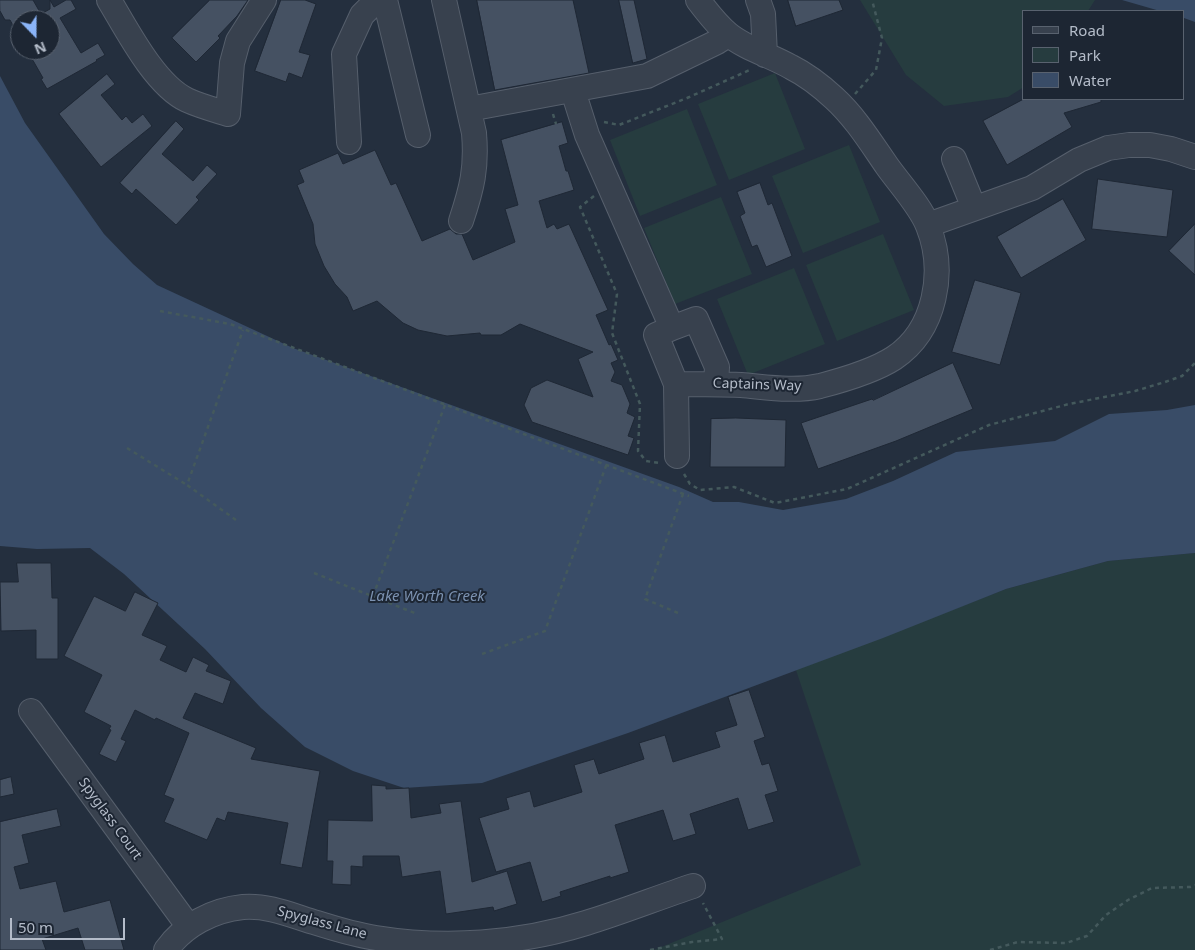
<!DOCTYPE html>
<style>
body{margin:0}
#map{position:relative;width:1195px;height:950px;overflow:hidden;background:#242f3e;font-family:"Noto Sans",sans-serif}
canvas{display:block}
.legend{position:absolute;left:1022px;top:10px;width:162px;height:90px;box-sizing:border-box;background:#1d2633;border:1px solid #59626f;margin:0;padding:6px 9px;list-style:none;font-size:15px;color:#b4bcc9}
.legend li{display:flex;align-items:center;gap:10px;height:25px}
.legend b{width:25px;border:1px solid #59626f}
.north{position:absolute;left:10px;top:10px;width:50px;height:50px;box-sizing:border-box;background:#1d2633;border:1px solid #59626f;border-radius:50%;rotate:158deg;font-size:14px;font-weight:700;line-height:20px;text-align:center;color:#b4bcc9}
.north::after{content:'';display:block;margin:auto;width:18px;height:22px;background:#8ab4f8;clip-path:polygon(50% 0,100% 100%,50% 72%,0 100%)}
.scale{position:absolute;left:10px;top:918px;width:115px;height:22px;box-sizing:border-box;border:2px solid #b4bcc9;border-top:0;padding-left:6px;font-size:15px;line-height:18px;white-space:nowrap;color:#b4bcc9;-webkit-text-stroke:4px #1d2633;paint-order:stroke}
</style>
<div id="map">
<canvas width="1195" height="950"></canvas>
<ul class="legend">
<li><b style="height:6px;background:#38414e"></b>Road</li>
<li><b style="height:14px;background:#263c3f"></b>Park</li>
<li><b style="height:14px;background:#394c67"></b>Water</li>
</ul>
<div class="north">N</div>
<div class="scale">50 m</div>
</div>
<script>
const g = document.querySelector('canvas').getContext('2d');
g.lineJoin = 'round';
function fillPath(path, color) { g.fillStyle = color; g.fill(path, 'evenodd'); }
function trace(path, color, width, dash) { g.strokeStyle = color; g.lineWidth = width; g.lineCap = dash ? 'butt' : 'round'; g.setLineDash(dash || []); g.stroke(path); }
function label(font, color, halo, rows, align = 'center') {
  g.font = font + ' "Noto Sans",sans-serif'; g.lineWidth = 4; g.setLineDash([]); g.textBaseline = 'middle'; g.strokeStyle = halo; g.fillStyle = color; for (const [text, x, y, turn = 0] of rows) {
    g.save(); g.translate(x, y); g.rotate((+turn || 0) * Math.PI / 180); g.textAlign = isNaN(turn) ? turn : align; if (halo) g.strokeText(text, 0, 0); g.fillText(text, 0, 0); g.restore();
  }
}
const green = new Path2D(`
 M 860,0 L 1095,0 L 1088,11 L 1024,11 L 1024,87 L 1008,97 L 944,106 L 906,75 Z
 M 775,73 L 805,149 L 729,180 L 698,104 Z
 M 687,109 L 717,185 L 640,216 L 610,140 Z
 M 849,145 L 880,222 L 803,253 L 772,176 Z
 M 721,197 L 752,274 L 675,304 L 644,228 Z
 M 883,234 L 914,310 L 837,341 L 806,265 Z
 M 794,268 L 825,344 L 748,375 L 717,299 Z
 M 1195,553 L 1195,950 L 654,950 L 861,865 L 796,670 L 1006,589 L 1108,561 Z`);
const water = new Path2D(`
 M 1122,0 L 1195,0 L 1195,22 L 1184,18 L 1184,11 L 1160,11 Z
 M 0,76 L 25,123 L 104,234 L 133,264 L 157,285 L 293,348 L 679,487 L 713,502 L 739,502 L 783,510 L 846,499 L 893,481 L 956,452 L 1055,441 L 1109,414 L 1167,410 L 1195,405 L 1195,553 L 1108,561 L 1006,589 L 883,638 L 628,733 L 482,783 L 404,788 L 353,771 L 305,747 L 261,708 L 205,649 L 124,574 L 90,548 L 37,549 L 0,546 Z`);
const building = new Path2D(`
 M 0,0 L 33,0 L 41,14 L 50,9 L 50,0 L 54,7 L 66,0 L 71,0 L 76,9 L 60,18 L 81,53 L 98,43 L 105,55 L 96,60 L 97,61 L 47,89 L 41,79 L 43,78 L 27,50 L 50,50 L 50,20 L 20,20 L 20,38 L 10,20 L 5,20 L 0,11 Z
 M 210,0 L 248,0 L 237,16 L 218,36 L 220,38 L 196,62 L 172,38 Z
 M 281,0 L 305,0 L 316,4 L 299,52 L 310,55 L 302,78 L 289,73 L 286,82 L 255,71 Z
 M 477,0 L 573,0 L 589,73 L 495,90 Z
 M 619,0 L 634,0 L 647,59 L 633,63 Z
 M 788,0 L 839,0 L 843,10 L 796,26 Z
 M 107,74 L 115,84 L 101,95 L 122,120 L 126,116 L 132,123 L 143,114 L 152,126 L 101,167 L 59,114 Z
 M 1024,99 L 1101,99 L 1101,102 L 1064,113 L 1072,127 L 1007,165 L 983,121 Z
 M 176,121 L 184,129 L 162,154 L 193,181 L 207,165 L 217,174 L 196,197 L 199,200 L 176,225 L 136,189 L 132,194 L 120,183 Z
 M 562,122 L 568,143 L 559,146 L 566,171 L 568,171 L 574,190 L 539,201 L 547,228 L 554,224 L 557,229 L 569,224 L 608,310 L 596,315 L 609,345 L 611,344 L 618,360 L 611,363 L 615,372 L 611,381 L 622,385 L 630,404 L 627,413 L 635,417 L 628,436 L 634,438 L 628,455 L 532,422 L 524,405 L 531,388 L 547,380 L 593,397 L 578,359 L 593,352 L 520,324 L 501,335 L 481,335 L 480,333 L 447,336 L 418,330 L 403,323 L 377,301 L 353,311 L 347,297 L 335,284 L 324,266 L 315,244 L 313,224 L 297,185 L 304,182 L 299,170 L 338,153 L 343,164 L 375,150 L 391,185 L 396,183 L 422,241 L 450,229 L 456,234 L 462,234 L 473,260 L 515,242 L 505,209 L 518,205 L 501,140 Z
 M 1098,179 L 1173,190 L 1167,237 L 1092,229 Z
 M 760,183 L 768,205 L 772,203 L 792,256 L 766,267 L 757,245 L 752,247 L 740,216 L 745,213 L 737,192 Z
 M 1063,199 L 1086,240 L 1021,278 L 997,237 Z
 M 1195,224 L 1195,275 L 1169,251 Z
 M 975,280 L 1021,293 L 1000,365 L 952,352 Z
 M 953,363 L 973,409 L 896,441 L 818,469 L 801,423 L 872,399 L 873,400 Z
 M 736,418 L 786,420 L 785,467 L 710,467 L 711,419 Z
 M 17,563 L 51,563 L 52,598 L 58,598 L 58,659 L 36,659 L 36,630 L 1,631 L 0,582 L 18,582 Z
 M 135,592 L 158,603 L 142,635 L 167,646 L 160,660 L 186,672 L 193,657 L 209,665 L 206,671 L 231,681 L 223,704 L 195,693 L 183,718 L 256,748 L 251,759 L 320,771 L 302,868 L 280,864 L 288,823 L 228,812 L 225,821 L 217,818 L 207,840 L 164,822 L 174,799 L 164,795 L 189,733 L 156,718 L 155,720 L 135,710 L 121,739 L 126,741 L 116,762 L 99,754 L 111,730 L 109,729 L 111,726 L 84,712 L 102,675 L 64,656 L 94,596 L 125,611 Z
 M 749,690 L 765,737 L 754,741 L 762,765 L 769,763 L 778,791 L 765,795 L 774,822 L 748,830 L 738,798 L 690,814 L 696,834 L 673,841 L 663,810 L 615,825 L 629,872 L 610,878 L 610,876 L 560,892 L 561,896 L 542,902 L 530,862 L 496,872 L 479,818 L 509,809 L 506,798 L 530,791 L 534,807 L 582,792 L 574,765 L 594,759 L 599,774 L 644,759 L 639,743 L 665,735 L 673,762 L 720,747 L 715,732 L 737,725 L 728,697 Z
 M 11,777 L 14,794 L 0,797 L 0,780 Z
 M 372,785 L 386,786 L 386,789 L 409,788 L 411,818 L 441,813 L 439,804 L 461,801 L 472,882 L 507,871 L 517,904 L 494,911 L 493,907 L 446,914 L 440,871 L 402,877 L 399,856 L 363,856 L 363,867 L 351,866 L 351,885 L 332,884 L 333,861 L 327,861 L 328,820 L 372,821 Z
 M 57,809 L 61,826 L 22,835 L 29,863 L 14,867 L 20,889 L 56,881 L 64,912 L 110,900 L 124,950 L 85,950 L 78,928 L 42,939 L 46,950 L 0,950 L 0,822 Z`);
const path = new Path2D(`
 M 855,94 L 876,70 L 882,38 L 872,0
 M 553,114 L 556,124
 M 604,122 L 619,125 L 687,98 L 752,69
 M 594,196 L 580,207 L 617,294 L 612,333 L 640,404 L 638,451 L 646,461 L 659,463
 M 160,311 L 230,324 L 689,496
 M 127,448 L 187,485
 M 684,474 L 690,484 L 700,490 L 734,487 L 775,503 L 847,489 L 989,425 L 1069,404 L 1135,391 L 1165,382 L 1182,376 L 1195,363
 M 236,520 L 187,485 L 243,330
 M 314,573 L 417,614
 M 373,596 L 445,405
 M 678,613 L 645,599 L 683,494
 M 482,654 L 545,631 L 606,466
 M 650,950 L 692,942 L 722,939 L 703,903
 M 990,950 L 1018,942 L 1066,943 L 1087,936 L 1106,915 L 1128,900 L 1152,888 L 1190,887 L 1195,885`);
const minor = new Path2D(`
 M 109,0 C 127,30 155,85 187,100 C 200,106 215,110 228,114 L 232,63 L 238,41 L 264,0
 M 385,0 L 418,135
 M 444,0 L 474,133 C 477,168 472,188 461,221
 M 758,0 L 763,14 L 765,55
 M 573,91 L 587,135 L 672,328 L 696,319 L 717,367 L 716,383
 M 469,109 L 647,76 L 717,42 L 728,35
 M 349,142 L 344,54 L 362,15 L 377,0
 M 954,159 L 974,208
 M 928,225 L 1032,188 L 1079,160 L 1108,148 L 1129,145 L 1150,145 L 1171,149 L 1195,157
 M 672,328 L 656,335 L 676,384 L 677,456
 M 676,384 C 698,384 719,384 741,385 C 766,387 794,392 820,386 C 843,380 874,371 894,358 C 936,330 946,271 928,226 C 921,207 899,183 887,166 C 871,143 855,117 834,98 C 821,86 807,75 791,67 C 770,55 746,49 728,34 C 716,24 707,12 698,0
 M 31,711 L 189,927
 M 166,950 C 184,925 213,910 243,907 C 269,905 293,916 317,923 C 336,929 356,935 376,938 C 445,949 519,944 586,923 C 622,912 657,898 693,886`);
const streetNames = [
 ["Captains Way",757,385,2],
 ["Spyglass Court",110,819,54],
 ["Spyglass Lane",322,923,15]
];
const waterNames = [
 ["Lake Worth Creek",427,597]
];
fillPath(green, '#263c3f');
fillPath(water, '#394c67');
fillPath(building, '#455162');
trace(building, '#1f2835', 1);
trace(minor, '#565f6c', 26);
trace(path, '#44595c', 2.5, [4, 4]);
trace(minor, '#38414e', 24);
label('14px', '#b4bcc9', '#1d2633', streetNames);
label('italic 15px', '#7c92b1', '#1d2633', waterNames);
</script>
